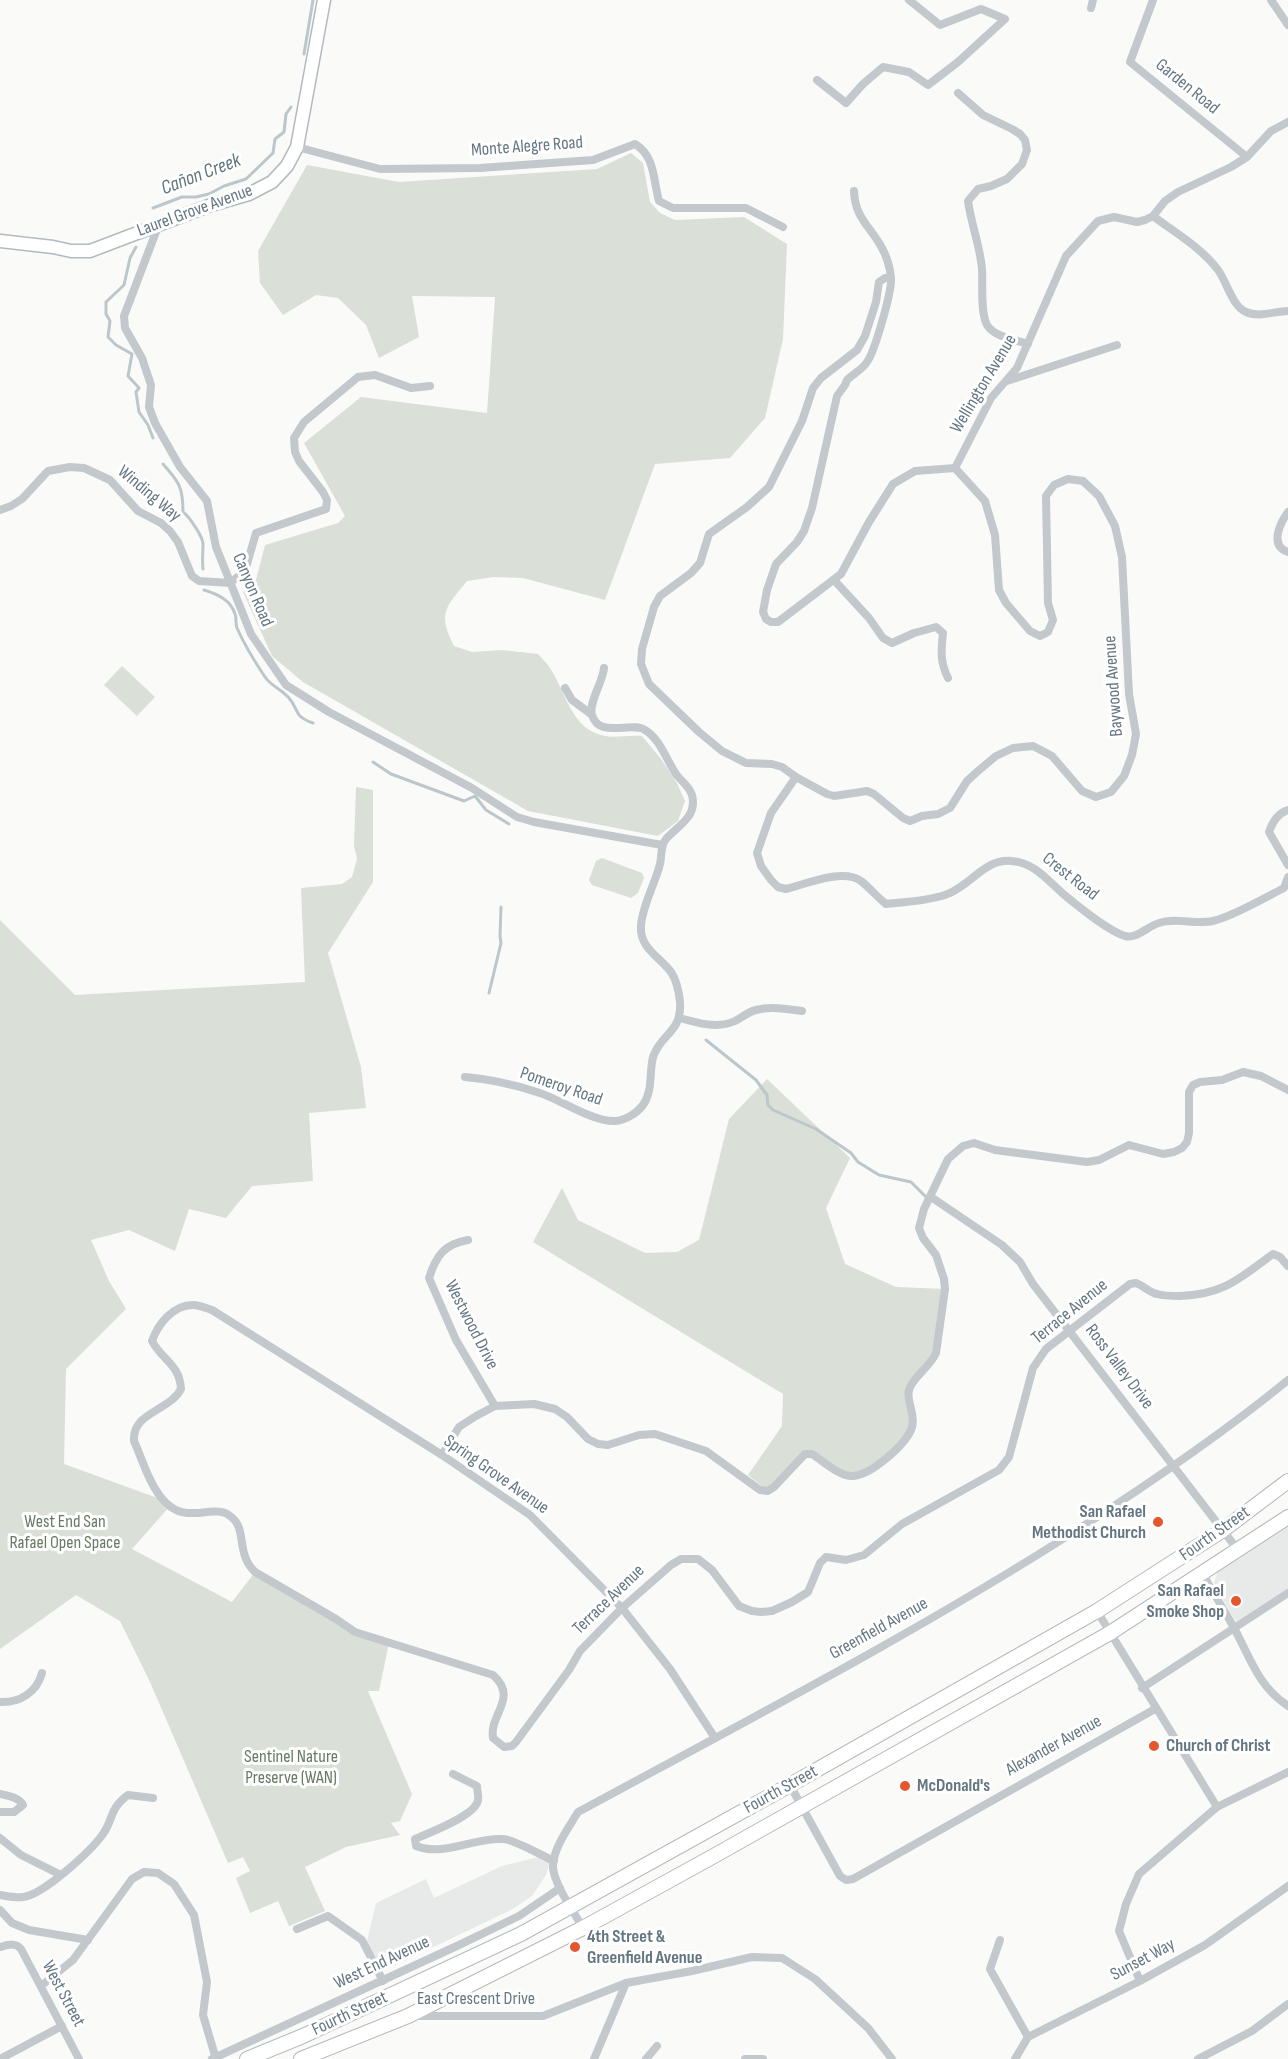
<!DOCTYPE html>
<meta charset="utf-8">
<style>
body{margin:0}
canvas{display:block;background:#fafaf8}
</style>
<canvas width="1288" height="2059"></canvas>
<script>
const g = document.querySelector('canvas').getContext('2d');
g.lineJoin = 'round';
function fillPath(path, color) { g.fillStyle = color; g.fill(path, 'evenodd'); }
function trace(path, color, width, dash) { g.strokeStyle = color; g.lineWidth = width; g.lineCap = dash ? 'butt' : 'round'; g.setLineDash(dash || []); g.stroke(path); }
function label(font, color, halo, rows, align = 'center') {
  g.font = font + ' "Sofia Sans Condensed",sans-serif'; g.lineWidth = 6; g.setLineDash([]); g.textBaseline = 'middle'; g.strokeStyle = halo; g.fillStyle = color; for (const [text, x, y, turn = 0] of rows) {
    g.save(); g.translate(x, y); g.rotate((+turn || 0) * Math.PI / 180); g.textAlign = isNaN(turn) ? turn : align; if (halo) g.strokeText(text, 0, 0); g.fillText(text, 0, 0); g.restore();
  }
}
const built = new Path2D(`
 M 1288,1523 L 1288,1589 L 1236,1622 L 1214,1583 L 1218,1571 Z
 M 539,1857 L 550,1862 L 546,1875 L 532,1896 L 511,1910 L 381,1972 L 367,1941 L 376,1903 L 426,1879 L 434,1898 L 502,1866 Z`);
const green = new Path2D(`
 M 631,153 L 643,163 L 650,202 L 660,213 L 675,220 L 744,217 L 787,244 L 783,339 L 765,418 L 730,458 L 655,464 L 605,600 L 523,578 L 493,577 L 467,581 C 446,607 437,613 454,646 L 472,652 L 502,650 L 538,654 C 542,659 547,663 550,668 C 566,692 571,730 605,736 C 614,738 630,735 642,736 L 661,759 L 677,783 L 685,801 L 678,821 L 658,836 L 528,811 L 303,682 L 272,656 L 243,592 L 256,580 L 265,545 L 338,523 L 345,516 L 304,443 L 361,397 L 487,413 L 495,297 L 412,296 L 419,337 L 379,358 L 366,325 L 338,298 L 316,295 L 283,315 L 260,283 L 258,251 L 307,165 L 399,182 L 597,169 Z
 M 122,666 L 155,697 L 137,716 L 104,685 Z
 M 356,787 L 373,790 L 373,882 L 328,953 L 361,1067 L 366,1108 L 309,1113 L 313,1181 L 252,1186 L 226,1218 L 189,1209 L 175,1251 L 129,1230 L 91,1240 L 109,1281 L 126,1309 L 66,1369 L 64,1464 L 163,1500 L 170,1506 L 132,1549 L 232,1602 L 255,1572 L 355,1632 L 389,1643 L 379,1691 L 368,1691 L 412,1794 L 400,1821 L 391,1823 L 400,1835 L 346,1847 L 305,1867 L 325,1911 L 289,1926 L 278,1901 L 250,1913 L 236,1878 L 250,1871 L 243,1857 L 228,1863 L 150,1682 L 120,1621 L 76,1595 L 0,1649 L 0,920 L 75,995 L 305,982 L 301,888 L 342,884 L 352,877 L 357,859 L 354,846 Z
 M 602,858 L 642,873 L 644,878 L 638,893 L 631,898 L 592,885 L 589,880 L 596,861 Z
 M 767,1079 L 850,1158 L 826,1208 L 845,1264 L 896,1287 L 945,1289 L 933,1362 L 910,1386 L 912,1427 L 896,1449 L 853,1476 L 805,1454 L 768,1491 L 748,1475 L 782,1426 L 783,1394 L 533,1242 L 562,1188 L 578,1220 L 645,1253 L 677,1252 L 699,1240 L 729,1119 Z`);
const stream = new Path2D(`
 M 304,54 L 313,0
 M 153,208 L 182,197 L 196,197 L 209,194 L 224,186 L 246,179 L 273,153 L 275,139 L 284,132 L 286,114 L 291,107
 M 136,247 L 130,258 L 124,285 L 106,302 L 106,314 L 110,321 L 108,337 L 116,345 L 132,354 L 128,376 L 139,388 L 136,392 L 139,412 L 148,425 L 153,438
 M 163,464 C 179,482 183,487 183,512 C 189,516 203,537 203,544 C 203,552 202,560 203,569
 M 204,590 C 217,594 231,600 235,614 C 237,619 235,623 237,628 C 244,644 255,662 265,677 C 271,686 281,689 289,698 C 300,711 293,716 313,723
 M 373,762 L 391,774 L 464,801 L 475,796 L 486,810 L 509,824
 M 489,993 L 501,943 L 500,936 L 501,907
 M 706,1040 L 756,1080 L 767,1095 L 768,1105 L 773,1110 L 816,1129 L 851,1153 L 858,1162 L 879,1175 L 911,1182 L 926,1197`);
const street = new Path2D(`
 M 1153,0 L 1130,62 L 1247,157
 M 1271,0 L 1288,25
 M 1091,8 L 1093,0
 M 817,80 L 846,103 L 863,84 L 883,67 L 909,72 L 928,85 L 958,62 L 1005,19 L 981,9 L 940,25 L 909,0
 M 958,93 L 983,115 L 1012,129 L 1020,134 L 1025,140 L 1027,150 L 1022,164 L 1007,179 L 991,186 L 978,189 L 968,201 C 971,224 980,245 982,269 C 983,283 980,312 987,325 C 994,337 1016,340 1028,344
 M 297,147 L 380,169 L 480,168 L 593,160 L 635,144 C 655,156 653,179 659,201 L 673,208 L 746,208 L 783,227
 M 854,191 C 855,218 870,226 882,248 C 887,257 890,268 891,278 C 892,291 875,351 867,362 C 862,370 854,373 847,380 L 845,385 L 837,396 L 812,508 L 804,531 L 797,542 L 776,564 L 767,590 L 763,612 L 766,619 L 771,622 L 778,622 L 841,574 L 869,522 L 893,484 L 915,471 L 955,468 L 991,398 L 1017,368 L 1066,256 L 1098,221 L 1114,217 L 1137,222 L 1145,220 L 1153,216 L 1165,201 L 1178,192 L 1231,167 L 1247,157 L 1271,131 L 1288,122
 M 1153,216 C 1174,232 1202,248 1218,270 C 1227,282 1232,306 1246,312 C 1259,318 1275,311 1288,311
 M 159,224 L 124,316 L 125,328 L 142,358 L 151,385 L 149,407 L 155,423 L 180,467 L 207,501 L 216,547 L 251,634 L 286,685 L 329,712 L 472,788 L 517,817 L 534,822 L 662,845
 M 891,278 L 885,278 L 879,282 L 876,302 L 865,336 L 857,350 L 821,378 L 813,388 L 802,421 L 769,487 L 747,507 L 709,534 L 700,563 L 691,573 L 660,596 L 654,607 L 642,649 L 641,664 L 649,684 L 699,732 L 722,751 L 746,763 L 772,764 L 782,767 L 796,777 L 827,794 L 834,796 L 867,791 L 874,794 L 903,818 L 910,821 L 922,816 L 938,814 L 950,808 L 967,781 L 978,771 L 996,756 L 1013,748 L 1033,746 L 1052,756 L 1082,791 L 1096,797 L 1111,792 L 1124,776 L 1132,755 L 1136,734 L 1129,694 L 1122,557 L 1115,526 L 1099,496 L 1083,481 L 1068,479 L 1054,485 L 1046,496 L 1048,603 L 1053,620 L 1048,632 L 1040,636 L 1030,631 L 1006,603 L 999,590 L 995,535 L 985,501 L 955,468
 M 1007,381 L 1117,345
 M 0,510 L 11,506 L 22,499 L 48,471 L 70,467 L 84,468 L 110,480 L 138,511 L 161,523 L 170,531 L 178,542 L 192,576 L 199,581 L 230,583 L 245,571 L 256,533 L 326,509 L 327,500 L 323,492 L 299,461 L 295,452 L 294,438 L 304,422 L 358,377 L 375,375 L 411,388 L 430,386
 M 1288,512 C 1280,523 1269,546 1288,552
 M 834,580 L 869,618 L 883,638 L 892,643 L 914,633 L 936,627 L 943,633 C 941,651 940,662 948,678
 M 565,688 L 572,700 L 591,714
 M 796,777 L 771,813 L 757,853 L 761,866 L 771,880 L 778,887 L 786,889 C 806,884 843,868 861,881 C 870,888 877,897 886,904 C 906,902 926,901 945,895 C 970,887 984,858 1012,861 C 1037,863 1050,884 1068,898 C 1082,909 1108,931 1125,936 C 1137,939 1148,926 1159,923 C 1176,917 1196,925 1213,921 C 1234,916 1264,898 1284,888 L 1288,877
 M 1288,810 C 1278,813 1272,823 1269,832 L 1288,865
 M 680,1018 C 697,1023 718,1029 735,1021 C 742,1017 748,1012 756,1010 C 771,1006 788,1009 802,1011
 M 465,1077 C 490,1079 516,1085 540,1093 C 561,1100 595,1123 616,1121 C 626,1120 637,1113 643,1105 C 653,1091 649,1073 653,1057 C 661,1033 682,1033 680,1002 C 679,992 677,981 671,972 C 659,956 639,948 641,925 C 643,904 655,884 660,864 C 662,856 660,846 666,839 C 677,826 698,817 692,795 C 689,786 681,781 676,774 C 666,759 660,739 645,730 C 631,721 599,739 592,715 C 588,703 603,682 604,668
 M 931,1197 L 1002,1245 L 1020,1262 L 1033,1284 L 1238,1550
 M 468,1240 C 444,1244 436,1256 429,1278 L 456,1340 L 495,1406
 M 442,1455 L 459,1427 L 476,1416 L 495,1406 L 534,1404 L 555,1409 L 567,1417 L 588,1439 L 598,1444 L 608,1445 L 639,1435 L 655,1434 L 706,1451 L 760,1490 L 768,1491 L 774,1487 L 805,1454 L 812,1454 C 823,1461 839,1476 852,1476 C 870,1476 907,1444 912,1427 C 916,1414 906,1402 909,1390 C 912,1378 930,1367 936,1353 L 945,1289 L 944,1279 L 936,1255 L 923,1238 L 919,1228 L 924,1209 L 948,1159 L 963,1146 L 974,1143 L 995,1150 L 1087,1162 L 1099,1160 L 1129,1145 L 1163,1154 L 1174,1152 L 1182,1148 L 1187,1142 L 1189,1133 L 1189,1092 L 1193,1085 L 1200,1082 L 1222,1080 L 1243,1072 L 1261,1076 L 1288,1090
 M 1202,1573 C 1212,1590 1223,1608 1233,1626 C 1250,1657 1257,1685 1288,1706
 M 1097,1611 L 1217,1807
 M 1142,1688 L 1288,1593
 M 0,1702 C 20,1703 37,1692 42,1673
 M 715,1738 L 670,1669 L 622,1608 L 530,1515 L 442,1455 L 212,1310 C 206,1308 199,1305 193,1305 C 173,1305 158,1324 152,1341 C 162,1360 180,1365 181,1389 C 170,1411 132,1412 134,1441 C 144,1463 153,1499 176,1510 C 183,1514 191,1513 199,1513 C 208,1512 222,1509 230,1516 C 248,1528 235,1553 255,1572 L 336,1619 L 355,1632 L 493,1675 C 519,1698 489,1714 493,1738 L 504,1747 L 512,1746 L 516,1742 L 569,1670 L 580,1651 L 622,1608 L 671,1565 L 681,1559 L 698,1559 L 712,1570 L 739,1606 L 752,1611 L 761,1612 L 772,1611 L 792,1602 L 808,1592 L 820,1563 L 826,1557 L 846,1560 L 864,1555 L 902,1524 L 999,1470 L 1009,1457 L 1033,1368 L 1046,1349 L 1130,1284 L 1136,1283 C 1144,1286 1149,1292 1157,1294 C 1164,1296 1173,1296 1180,1296 C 1223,1295 1240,1278 1273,1254 L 1280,1257 L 1288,1266
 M 453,1774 L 477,1786 C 477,1790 479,1796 478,1800 C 476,1816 428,1833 415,1839 L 416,1846 C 443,1857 475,1837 503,1839 C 513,1839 543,1856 554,1861
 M 790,1785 L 840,1876 L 846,1880 L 853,1879 L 1155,1709
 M 0,1794 C 8,1796 19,1797 23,1805 L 14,1812 L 0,1812
 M 0,1838 L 21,1855 L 61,1875
 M 0,1895 C 7,1896 16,1898 23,1897 C 43,1895 91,1851 103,1834 C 114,1818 109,1809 128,1795 L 153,1798
 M 0,1910 L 12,1923 L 29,1930 L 88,1940
 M 583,1928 C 574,1912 555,1886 553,1868 C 552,1850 569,1827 578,1812 C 746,1721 916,1633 1077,1530 C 1150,1483 1221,1435 1288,1380
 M 297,1929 L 328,1916 L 362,1940 L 383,1981
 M 1000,1940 L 990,1969 L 1028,2037
 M 0,1947 C 8,1945 15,1942 21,1949 L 79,2059
 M 1140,1981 L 1119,1931 L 1126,1904 L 1139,1874 L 1217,1807 L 1288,1772
 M 41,1986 L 73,1960 L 132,1879 L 144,1872 L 158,1873 L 174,1884 L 194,1915 L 207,1982 L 203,2015 L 216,2059
 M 411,2016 L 543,2016 L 626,1983 L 692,1971 L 752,1957 L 782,1958 L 815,1979 L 868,2028 L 892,2059
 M 0,2059 L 62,2026
 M 212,2059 L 459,1945 L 519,1916 L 560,1888
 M 594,2059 L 626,1983
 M 646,2059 L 657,2046
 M 745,2059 L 763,2059
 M 1015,2059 L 1028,2037 L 1140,1981 L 1205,1945 L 1288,1886
 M 1198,2059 L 1252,2031 L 1288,2004`);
const secondary = new Path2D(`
 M 0,241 L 53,247 L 71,251 L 90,251 L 211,205 L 249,194 L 272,182 L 287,166 L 297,147 L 324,0`);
const primary = new Path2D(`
 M 247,2059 L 303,2036 L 521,1934 L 790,1785 L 1097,1611 L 1223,1530 L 1288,1481
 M 301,2059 L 408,2016 L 583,1928 L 712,1857 L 1110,1633 L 1288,1517`);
const markers = [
 [1158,1522,6,"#e4572e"],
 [1236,1601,6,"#e4572e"],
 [1154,1746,6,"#e4572e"],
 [905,1786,6,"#e4572e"],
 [575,1947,6,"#e4572e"]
];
const streetNames = [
 ["Garden Road",1187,87,39],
 ["Monte Alegre Road",527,147,-4],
 ["Laurel Grove Avenue",195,211,-20],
 ["Wellington Avenue",984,384,-59],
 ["Winding Way",149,494,40],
 ["Canyon Road",252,590,67],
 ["Baywood Avenue",1114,686,-94],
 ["Crest Road",1070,877,38],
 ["Pomeroy Road",561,1087,19],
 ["Terrace Avenue",1070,1312,-39],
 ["Westwood Drive",471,1325,63],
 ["Ross Valley Drive",1119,1367,53],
 ["Spring Grove Avenue",496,1475,35],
 ["Fourth Street",1215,1534,-35],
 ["Terrace Avenue",609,1600,-44],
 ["Greenfield Avenue",879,1629,-29],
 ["Alexander Avenue",1054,1746,-29],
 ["Fourth Street",781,1790,-29],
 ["Sunset Way",1143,1960,-28],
 ["West End Avenue",382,1963,-25],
 ["West Street",63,1994,62],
 ["East Crescent Drive",476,1999],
 ["Fourth Street",350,2014,-25]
];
const poiNames = [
 ["San Rafael",1146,1512,"right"],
 ["Methodist Church",1146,1533,"right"],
 ["San Rafael",1224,1591,"right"],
 ["Smoke Shop",1224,1612,"right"],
 ["Church of Christ",1166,1746],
 ["McDonald's",917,1786],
 ["4th Street &",587,1937],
 ["Greenfield Avenue",587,1958]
];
const parkNames = [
 ["West End San",65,1522],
 ["Rafael Open Space",65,1543],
 ["Sentinel Nature",291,1757],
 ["Preserve (WAN)",291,1778]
];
const waterNames = [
 ["Cañon Creek",201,175,-21]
];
fillPath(built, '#e8e9e9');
fillPath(green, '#dadfd7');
trace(stream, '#bbc7cb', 3);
trace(secondary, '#b3babf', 15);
trace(primary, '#b5babe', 16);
trace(street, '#c3c8cc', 8);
trace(secondary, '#fff', 12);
trace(primary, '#fff', 14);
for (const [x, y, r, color] of markers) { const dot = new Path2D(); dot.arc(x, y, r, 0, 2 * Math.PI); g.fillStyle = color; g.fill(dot); trace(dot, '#fff', 2); }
label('18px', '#657683', '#fff', streetNames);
label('bold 18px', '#657683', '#fff', poiNames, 'left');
label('18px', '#687a64', '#fff', parkNames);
label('italic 20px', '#60757c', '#fff', waterNames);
</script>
